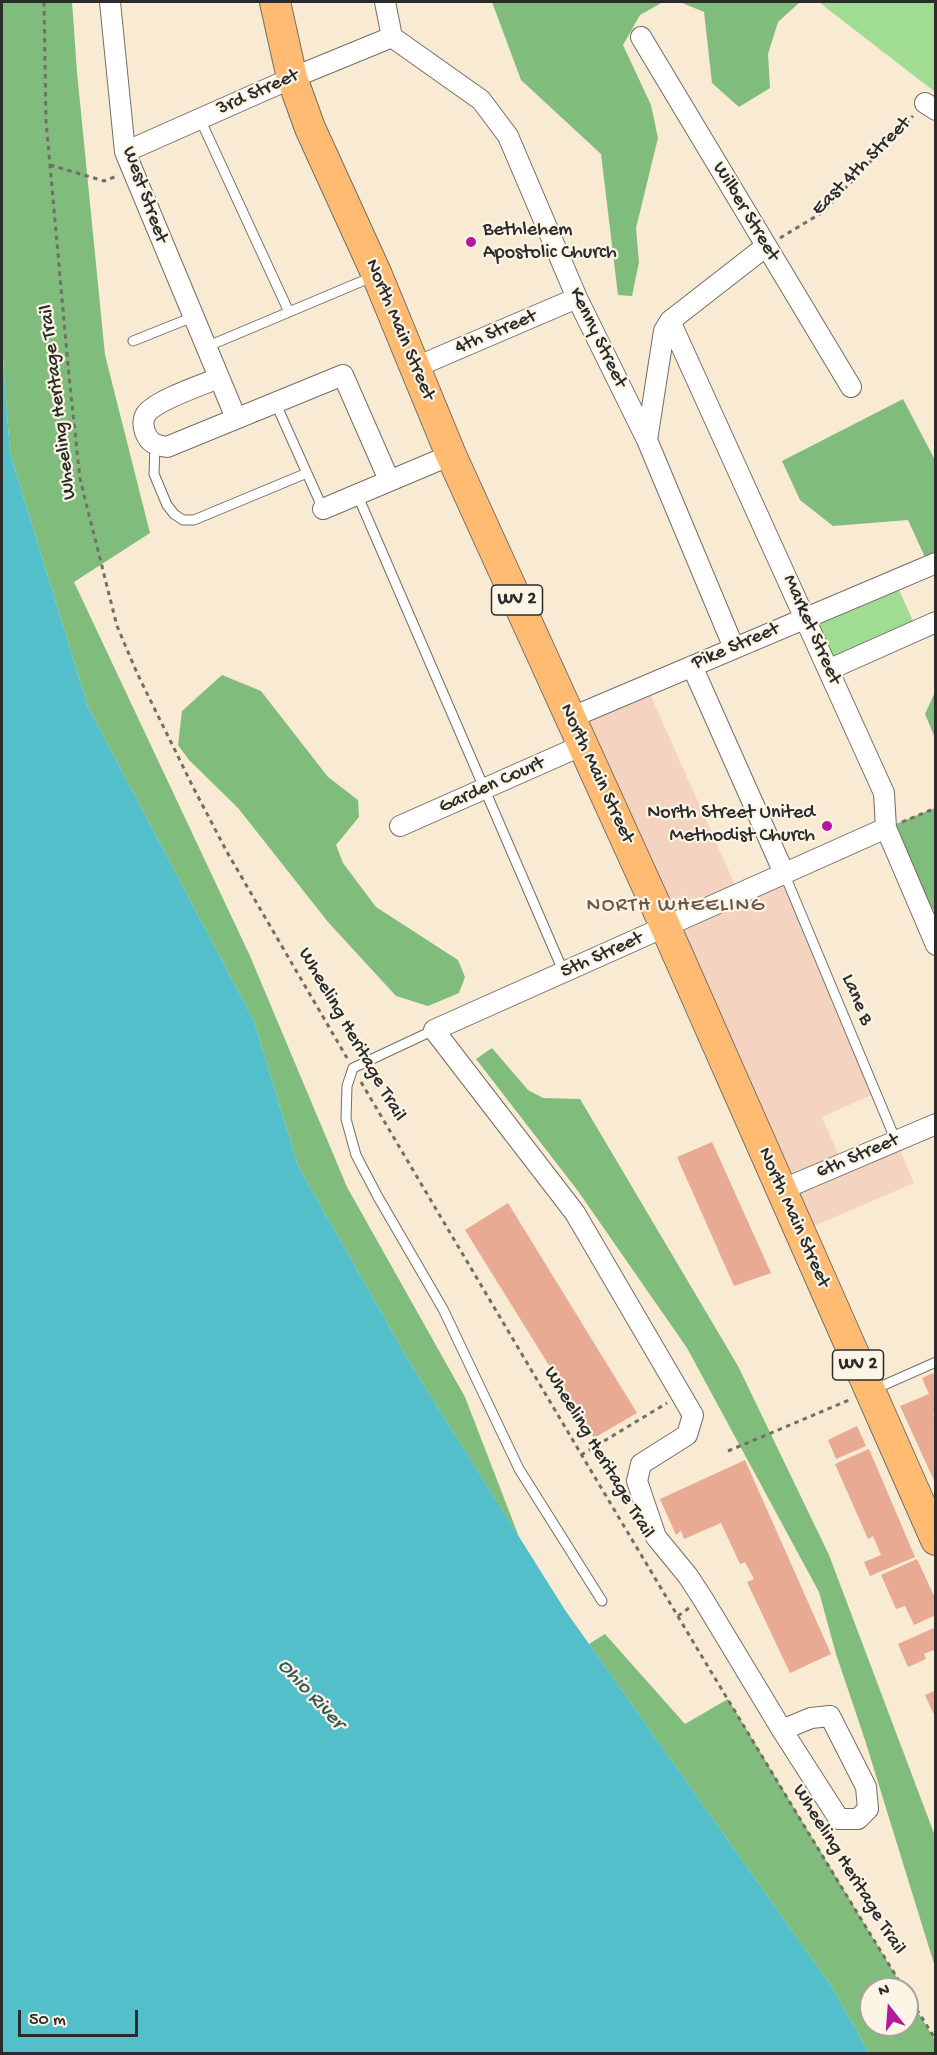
<!DOCTYPE html>
<style>
body{margin:0}
#map{position:relative;width:937px;height:2055px;overflow:hidden;background:#f9ead4;font-family:"Gochi Hand",sans-serif}
canvas{display:block}
.frame{position:absolute;inset:0;border:3px solid #2b2b2b;pointer-events:none}
.north{position:absolute;left:859px;top:1977px;width:60px;height:60px;box-sizing:border-box;background:#fcf5e5;border:2px solid #a8a49b;border-radius:50%;rotate:343deg;font-size:16px;font-weight:700;line-height:24px;text-align:center;color:#2b2b2b}
.north::after{content:'';display:block;margin:auto;width:21px;height:27px;background:#b5179e;clip-path:polygon(50% 0,100% 100%,50% 72%,0 100%)}
.scale{position:absolute;left:18px;top:2010px;width:120px;height:27px;box-sizing:border-box;border:3px solid #2b2b2b;border-top:0;padding-left:8px;font-size:18px;line-height:21px;white-space:nowrap;color:#2b2b2b;-webkit-text-stroke:4px #fcf5e5;paint-order:stroke}
</style>
<div id="map">
<canvas width="937" height="2055"></canvas>
<div class="frame"></div>
<div class="north">N</div>
<div class="scale">50 m</div>
</div>
<script>
const g = document.querySelector('canvas').getContext('2d');
g.lineJoin = 'round';
function fillPath(path, color) { g.fillStyle = color; g.fill(path, 'evenodd'); }
function trace(path, color, width, dash) { g.strokeStyle = color; g.lineWidth = width; g.lineCap = dash ? 'butt' : 'round'; g.setLineDash(dash || []); g.stroke(path); }
function label(font, color, halo, rows, align = 'center') {
  g.font = font + ' "Gochi Hand",sans-serif'; g.lineWidth = 4.5; g.setLineDash([]); g.textBaseline = 'middle'; g.strokeStyle = halo; g.fillStyle = color; for (const [text, x, y, turn = 0] of rows) {
    g.save(); g.translate(x, y); g.rotate((+turn || 0) * Math.PI / 180); g.textAlign = isNaN(turn) ? turn : align; if (halo) g.strokeText(text, 0, 0); g.fillText(text, 0, 0); g.restore();
  }
}
const built = new Path2D(`
 M 646,685 L 739,894 L 784,873 L 876,1093 L 822,1117 L 842,1163 L 896,1141 L 914,1183 L 800,1232 L 570,718 Z`);
const green = new Path2D(`
 M 819,2 L 935,2 L 935,92 L 829,10 Z
 M 895,581 L 917,630 L 828,670 L 805,618 Z`);
const forest = new Path2D(`
 M 2,2 L 72,2 L 77,72 L 105,355 L 150,533 L 74,582 L 250,956 L 347,1187 L 465,1397 L 519,1537 L 410,1363 L 298,1166 L 254,1021 L 88,707 L 10,453 L 2,345 Z
 M 492,2 L 663,2 L 640,15 L 623,45 L 651,105 L 658,138 L 636,228 L 639,262 L 632,296 L 618,295 L 601,154 L 521,80 Z
 M 680,2 L 800,2 L 778,22 L 768,54 L 770,88 L 739,107 L 712,83 L 704,12 Z
 M 903,399 L 935,460 L 935,563 L 929,566 L 908,520 L 833,526 L 800,500 L 782,461 Z
 M 222,675 L 261,691 L 328,777 L 358,800 L 359,817 L 336,845 L 343,863 L 376,907 L 458,960 L 465,977 L 459,993 L 428,1006 L 396,996 L 328,922 L 238,808 L 189,760 L 178,745 L 182,711 Z
 M 935,692 L 935,738 L 925,714 Z
 M 935,808 L 935,909 L 923,914 L 886,828 Z
 M 492,1048 L 528,1090 L 543,1098 L 580,1099 L 738,1366 L 829,1555 L 935,1836 L 935,1967 L 865,1740 L 836,1654 L 819,1592 L 687,1348 L 578,1191 L 476,1059 Z
 M 605,1634 L 685,1724 L 728,1699 L 904,1989 L 871,1989 L 871,2025 L 907,2025 L 907,1994 L 935,2040 L 935,2053 L 869,2053 L 832,1987 L 589,1644 Z`);
const water = new Path2D(`
 M 2,345 L 10,453 L 88,707 L 254,1021 L 298,1166 L 410,1363 L 565,1610 L 832,1987 L 869,2053 L 2,2053 Z`);
const building = new Path2D(`
 M 712,1142 L 771,1273 L 734,1286 L 677,1157 Z
 M 508,1203 L 637,1413 L 594,1438 L 465,1230 Z
 M 933,1373 L 936,1379 L 936,1414 L 933,1415 L 936,1421 L 936,1485 L 900,1406 L 929,1394 L 922,1378 Z
 M 857,1426 L 866,1446 L 836,1459 L 828,1440 Z
 M 869,1449 L 915,1557 L 870,1576 L 864,1562 L 881,1555 L 873,1536 L 868,1539 L 835,1464 Z
 M 745,1460 L 831,1654 L 790,1673 L 747,1582 L 754,1579 L 745,1562 L 740,1564 L 721,1523 L 684,1539 L 681,1531 L 676,1535 L 660,1499 Z
 M 917,1559 L 936,1600 L 936,1615 L 914,1625 L 905,1606 L 896,1609 L 881,1575 Z
 M 936,1627 L 936,1649 L 924,1654 L 926,1659 L 908,1667 L 898,1644 Z
 M 936,1690 L 936,1712 L 933,1713 L 925,1695 Z`);
const path = new Path2D(`
 M 44,2 L 46,121 L 69,376 L 80,479 L 117,626 L 137,673 L 193,787 L 227,852 L 347,1058
 M 50,165 L 104,181 L 117,176
 M 780,238 L 823,212 L 913,116
 M 902,822 L 936,808
 M 361,1082 C 540,1385 719,1689 904,1989
 M 728,1451 L 849,1400
 M 581,1455 L 667,1403
 M 678,1616 L 689,1608
 M 907,1994 L 936,2040`);
const lane = new Path2D(`
 M 200,119 L 289,312
 M 133,341 L 193,317
 M 206,347 L 372,277
 M 275,402 L 323,509
 M 155,445 L 154,474 L 167,505 L 174,514 L 183,520 L 194,520 L 307,473
 M 357,494 L 564,973
 M 784,873 L 896,1141
 M 434,1030 L 353,1068 L 347,1086 L 346,1119 L 356,1155 L 378,1197 L 443,1309 L 519,1469 L 602,1601
 M 875,1389 L 936,1362`);
const street = new Path2D(`
 M 110,2 L 125,152 L 236,418
 M 385,2 L 392,37 L 481,100 L 508,136 L 577,298 L 647,440 L 734,648
 M 641,37 L 851,387
 M 925,103 L 936,110
 M 125,152 L 292,78 L 392,37
 M 670,321 L 884,793 L 886,828 L 936,945
 M 416,367 L 577,298
 M 219,378 C 202,385 156,400 146,414 C 143,419 143,426 145,432 C 149,443 155,445 167,447 L 343,375 L 389,480
 M 647,440 L 664,331 L 670,321 L 765,247
 M 323,509 L 451,455
 M 692,666 L 784,873
 M 828,670 L 936,622
 M 570,718 L 936,563
 M 400,826 L 583,745
 M 781,1190 L 936,1124
 M 782,1730 L 811,1718 L 830,1716 L 866,1787 L 868,1809 L 858,1819 L 839,1819 L 782,1730 L 703,1599 L 688,1576 L 656,1537 L 637,1481 L 641,1464 L 687,1435 L 693,1415 L 575,1213 L 434,1030 L 886,828`);
const primary = new Path2D(`
 M 275,2 L 292,78 L 310,128 L 377,275 L 451,455 L 666,928 L 936,1540`);
const markers = [
 [471,242,6,"#b5179e"],
 [827,826,6,"#b5179e"]
];
const shields = [
 [517,600,51],
 [858,1365,51]
];
const shieldNames = [
 ["WV 2",517,600],
 ["WV 2",858,1365]
];
const streetNames = [
 ["3rd Street",258,93,-24],
 ["East 4th Street",862,167,-45],
 ["West Street",144,195,70],
 ["Wilber Street",745,212,59],
 ["North Main Street",399,330,67],
 ["4th Street",496,333,-23],
 ["Kenny Street",597,338,64],
 ["Wheeling Heritage Trail",59,402,-97],
 ["Market Street",811,630,66],
 ["Pike Street",736,647,-23],
 ["North Main Street",596,774,65],
 ["Garden Court",492,786,-24],
 ["5th Street",602,956,-24],
 ["Lane B",856,1000,67],
 ["Wheeling Heritage Trail",351,1035,60],
 ["6th Street",858,1157,-23],
 ["North Main Street",793,1218,66],
 ["Wheeling Heritage Trail",598,1453,59],
 ["Wheeling Heritage Trail",848,1870,58]
];
const poiNames = [
 ["Bethlehem",483,231],
 ["Apostolic Church",483,254],
 ["North Street United",815,814,"right"],
 ["Methodist Church",815,837,"right"]
];
const neighbourhoodNames = [
 ["NORTH WHEELING",676,907]
];
const waterNames = [
 ["Ohio River",310,1695,47]
];
fillPath(built, '#f4d3c0');
fillPath(green, '#a0dc91');
fillPath(forest, '#80bc7b');
fillPath(water, '#52bfca');
fillPath(building, '#e8aa93');
trace(lane, '#736e66', 11);
trace(street, '#736e66', 22);
trace(primary, '#736e66', 32);
trace(path, '#736e66', 3, [4.5, 4.5]);
trace(lane, '#fff', 9);
trace(street, '#fff', 20);
trace(primary, '#febb71', 30);
for (const [x, y, r, color] of markers) { const dot = new Path2D(); dot.arc(x, y, r, 0, 2 * Math.PI); g.fillStyle = color; g.fill(dot); trace(dot, '#fcf5e5', 2); }
for (const [x, y, w] of shields) { const box = new Path2D(); box.roundRect(x - w / 2, y - 15, w, 30, 4.5); g.fillStyle = '#fcf5e5'; g.fill(box); trace(box, '#2b2b2b', 1.5); }
label('bold 18px', '#2b2b2b', null, shieldNames);
label('20px', '#2b2b2b', '#fcf5e5', streetNames);
label('20px', '#2b2b2b', '#fcf5e5', poiNames, 'left');
g.letterSpacing = '1.5px';
label('21px', '#6d574f', '#fcf5e5', neighbourhoodNames);
g.letterSpacing = '0px';
label('italic 21px', '#37575b', '#fcf5e5', waterNames);
</script>
